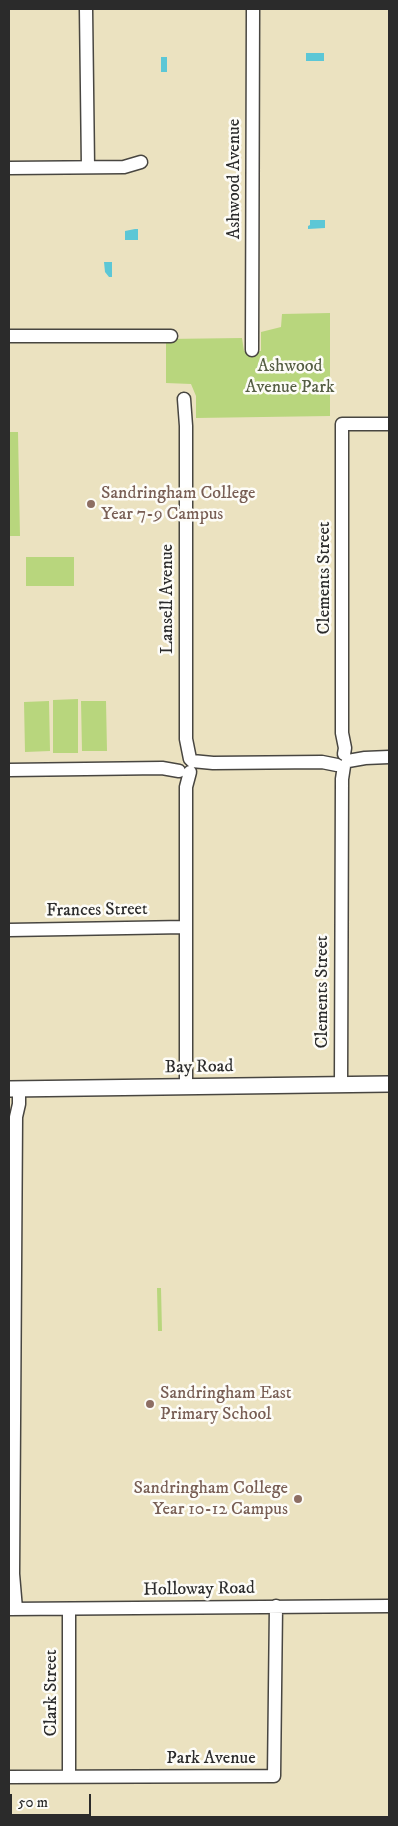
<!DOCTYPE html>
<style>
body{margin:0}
#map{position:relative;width:398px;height:1826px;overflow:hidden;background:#ebe2c0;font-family:"IM FELL DW Pica",serif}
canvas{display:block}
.frame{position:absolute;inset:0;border:10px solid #2b2b2b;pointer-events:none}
.scale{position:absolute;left:10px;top:1794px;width:81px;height:22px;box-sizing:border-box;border:2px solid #2b2b2b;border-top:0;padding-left:6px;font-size:15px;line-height:18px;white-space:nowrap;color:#2b2b2b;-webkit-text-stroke:4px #fdfcf7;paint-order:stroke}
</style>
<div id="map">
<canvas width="398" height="1826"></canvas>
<div class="frame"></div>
<div class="scale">50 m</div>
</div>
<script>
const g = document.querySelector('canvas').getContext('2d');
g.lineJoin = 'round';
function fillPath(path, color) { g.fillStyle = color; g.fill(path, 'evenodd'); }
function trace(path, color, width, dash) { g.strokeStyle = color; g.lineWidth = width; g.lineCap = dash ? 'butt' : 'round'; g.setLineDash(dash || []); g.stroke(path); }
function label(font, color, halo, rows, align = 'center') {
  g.font = font + ' "IM FELL DW Pica",serif'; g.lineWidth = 5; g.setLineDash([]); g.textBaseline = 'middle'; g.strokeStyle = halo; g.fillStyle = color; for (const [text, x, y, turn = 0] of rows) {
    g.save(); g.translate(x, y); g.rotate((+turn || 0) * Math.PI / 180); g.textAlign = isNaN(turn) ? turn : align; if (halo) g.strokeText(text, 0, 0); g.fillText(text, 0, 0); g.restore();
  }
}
const green = new Path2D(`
 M 330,313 L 330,416 L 196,418 L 196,396 L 191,384 L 166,383 L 166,339 L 242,338 L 244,351 L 261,351 L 261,332 L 281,327 L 282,314 Z
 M 9,432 L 18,432 L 20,536 L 9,536 Z
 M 26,557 L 74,557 L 74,586 L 26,586 Z
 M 78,699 L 78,753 L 53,753 L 53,700 Z
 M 49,701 L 50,751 L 25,752 L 24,702 Z
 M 81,701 L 106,701 L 107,751 L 82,751 Z
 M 157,1288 L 161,1288 L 162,1331 L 158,1331 Z`);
const water = new Path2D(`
 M 306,53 L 324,53 L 324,61 L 306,61 Z
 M 161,57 L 167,57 L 167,72 L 161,72 Z
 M 310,220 L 325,220 L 325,228 L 308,229 L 308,226 L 310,225 Z
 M 135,229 L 138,229 L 138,240 L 125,240 L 125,231 Z
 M 104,262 L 112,262 L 112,277 L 109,277 L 105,272 Z`);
const minor = new Path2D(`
 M 86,9 L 88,167
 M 9,168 L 124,167 L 141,162
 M 9,336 L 171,336
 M 252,350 L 253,9
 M 184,399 L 186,426 L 186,739 L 190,759
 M 344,754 L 345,748 L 342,733 L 342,424 L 389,424
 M 192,761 L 213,763 L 322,762 L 337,765
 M 348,761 L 365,758 L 389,757
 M 9,770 L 162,768 L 179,771
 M 9,930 L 185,927
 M 341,1085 L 342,779 L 344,766
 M 186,1087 L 186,787 L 190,772
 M 9,1609 L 389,1606
 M 16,1609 L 13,1574 L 16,1117 L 19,1104 L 19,1089
 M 69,1609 L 69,1777
 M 9,1777 L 274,1776 L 276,1606`);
const major = new Path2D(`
 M 9,1089 L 389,1084`);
const markers = [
 [91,504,5,"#8d6e63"],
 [150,1404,5,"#8d6e63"],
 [298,1499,5,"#8d6e63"]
];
const streetNames = [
 ["Ashwood Avenue",235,179,-90],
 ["Clements Street",325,578,-90],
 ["Lansell Avenue",168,599,-90],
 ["Frances Street",97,911,-1],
 ["Clements Street",323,992,-90],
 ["Bay Road",199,1068,-1],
 ["Holloway Road",199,1590,-1],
 ["Clark Street",52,1693,-90],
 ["Park Avenue",211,1759]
];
const parkNames = [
 ["Ashwood",290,367],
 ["Avenue Park",290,388]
];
const educationNames = [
 ["Sandringham College",101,494],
 ["Year 7-9 Campus",101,515],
 ["Sandringham East",160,1394],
 ["Primary School",160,1415],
 ["Sandringham College",288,1489,"right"],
 ["Year 10-12 Campus",288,1510,"right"]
];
fillPath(green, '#b8d67d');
fillPath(water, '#5cc7d6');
trace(minor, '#484641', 15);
trace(major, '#484641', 18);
trace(minor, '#fff', 12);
trace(major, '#fff', 15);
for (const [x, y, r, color] of markers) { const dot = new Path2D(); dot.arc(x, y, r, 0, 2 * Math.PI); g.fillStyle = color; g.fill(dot); trace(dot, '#fdfcf7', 2); }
label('18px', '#2b2b2b', '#fdfcf7', streetNames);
label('18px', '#555e44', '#fdfcf7', parkNames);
label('18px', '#785e54', '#fdfcf7', educationNames, 'left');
</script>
